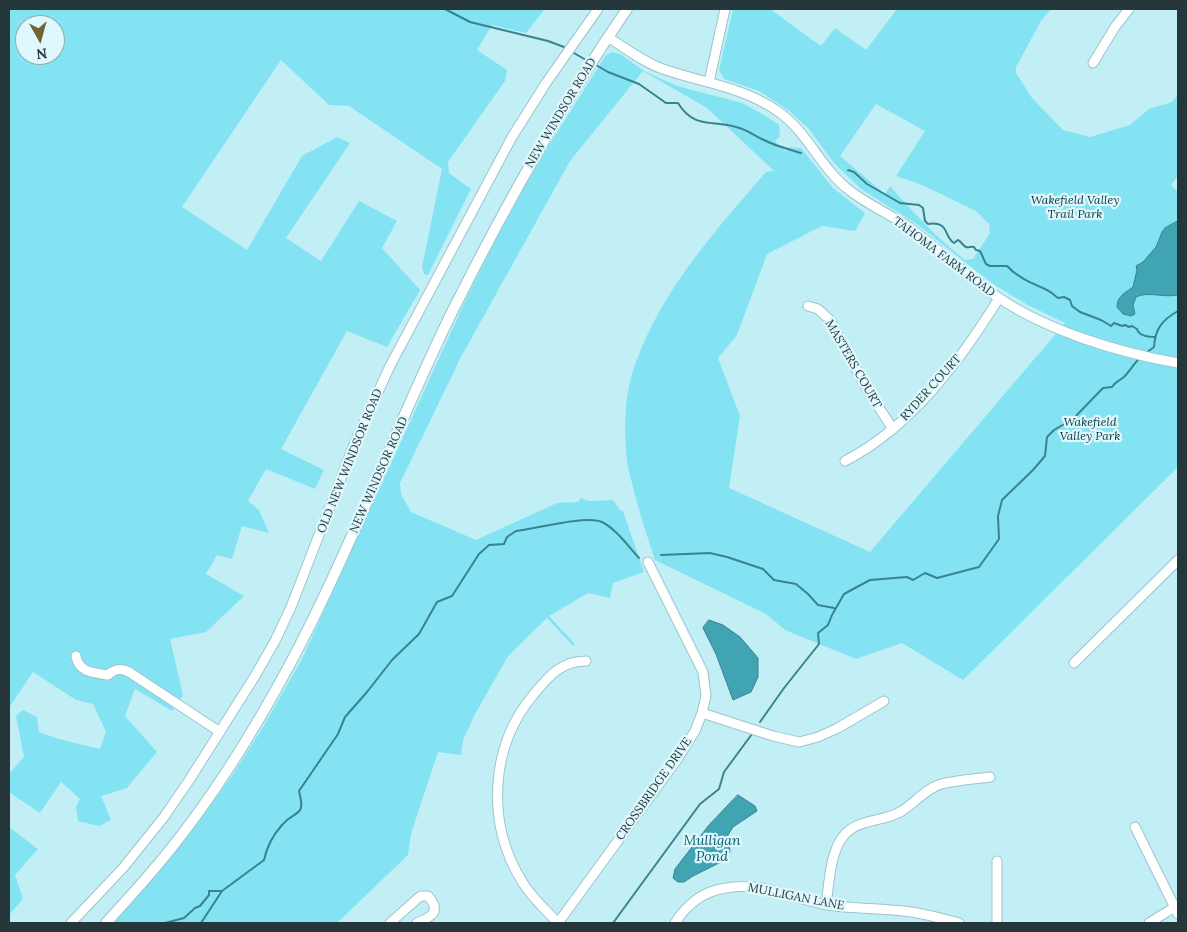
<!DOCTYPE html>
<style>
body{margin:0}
#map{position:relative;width:1187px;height:932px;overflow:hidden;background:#c2eff6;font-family:Lora,serif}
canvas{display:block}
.frame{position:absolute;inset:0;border:10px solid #25373a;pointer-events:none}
.north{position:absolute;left:15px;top:15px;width:50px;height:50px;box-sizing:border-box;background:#def8fd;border:1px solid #94abaf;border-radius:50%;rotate:173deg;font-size:14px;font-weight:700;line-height:20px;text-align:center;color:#25373a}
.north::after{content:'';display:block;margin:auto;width:18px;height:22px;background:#766231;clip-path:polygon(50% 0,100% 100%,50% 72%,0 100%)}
</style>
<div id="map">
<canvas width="1187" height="932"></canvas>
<div class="frame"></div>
<div class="north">N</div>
</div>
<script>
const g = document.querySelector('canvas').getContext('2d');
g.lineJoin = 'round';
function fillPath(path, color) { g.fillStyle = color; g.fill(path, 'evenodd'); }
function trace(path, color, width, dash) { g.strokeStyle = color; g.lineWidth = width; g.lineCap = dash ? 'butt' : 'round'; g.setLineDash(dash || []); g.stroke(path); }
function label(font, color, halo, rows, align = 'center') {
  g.font = font + ' Lora,serif'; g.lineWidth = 4.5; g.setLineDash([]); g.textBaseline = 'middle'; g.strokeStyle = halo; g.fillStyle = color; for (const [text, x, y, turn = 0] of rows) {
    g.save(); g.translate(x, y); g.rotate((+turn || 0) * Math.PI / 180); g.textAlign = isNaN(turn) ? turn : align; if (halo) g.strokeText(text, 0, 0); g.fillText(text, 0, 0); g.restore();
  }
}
const green = new Path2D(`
 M 9,9 L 545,9 L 526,33 L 492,25 L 477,50 L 507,70 L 505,81 L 448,162 L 449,173 L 471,189 L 428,275 L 424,274 L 422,267 L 442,169 L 349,106 L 329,105 L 281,60 L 182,207 L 247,250 L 302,156 L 337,137 L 350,143 L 286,238 L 321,261 L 359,201 L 397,221 L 382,248 L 420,290 L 387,347 L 347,331 L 281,449 L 324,470 L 315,489 L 266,469 L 248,501 L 259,510 L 269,533 L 242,526 L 232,559 L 217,555 L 206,574 L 244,596 L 206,632 L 170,639 L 183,695 L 172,711 L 135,689 L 125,716 L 157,752 L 127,788 L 101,796 L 111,820 L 99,826 L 78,821 L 76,807 L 80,799 L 61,782 L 40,813 L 9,792 L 9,774 L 24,757 L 16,716 L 23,710 L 37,717 L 39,732 L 59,739 L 100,749 L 106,732 L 93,704 L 76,700 L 33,672 L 9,708 ZM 25,25 L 55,25 L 55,55 L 25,55 Z
 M 733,9 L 770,9 L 821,46 L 835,28 L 866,50 L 897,9 L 1051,9 L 1041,21 L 1016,67 L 1016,73 L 1032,98 L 1063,130 L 1090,137 L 1130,125 L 1149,109 L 1172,102 L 1178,95 L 1178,176 L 1171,185 L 1178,192 L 1178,467 L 963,680 L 902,643 L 856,659 L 785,630 L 766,614 L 655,560 C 647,536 639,512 633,487 C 631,478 628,470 627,461 C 624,434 624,401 632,374 C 657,295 713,233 766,172 L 774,171 L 707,108 L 643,71 L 570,161 L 461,357 L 400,483 L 401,494 L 411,512 L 476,540 L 557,503 L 578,502 L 581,498 L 589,501 L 613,500 L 620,510 L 623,511 L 644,572 L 613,583 L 610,598 L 588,593 L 549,616 L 575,644 L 573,646 L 547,618 L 508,656 L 474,716 L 463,740 L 461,755 L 438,752 L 411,834 L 408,855 L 337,923 L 113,923 L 197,824 L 231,777 L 263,727 L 302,659 L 466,299 L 501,229 L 544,153 L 606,55 L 612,52 L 620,54 L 644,71 L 677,86 L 742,103 L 761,113 L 779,125 L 780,136 L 775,141 L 785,151 L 790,147 L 801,148 L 833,188 L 865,213 L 855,231 L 822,226 L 767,254 L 737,335 L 718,358 L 740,416 L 729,488 L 870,552 L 1065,323 L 1028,305 L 993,284 L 918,225 L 861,189 L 834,163 L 809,129 L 788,110 L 759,91 L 724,79 L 719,70 ZM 876,104 L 925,131 L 896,176 L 922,185 L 976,211 L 989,224 L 990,233 L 973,259 L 965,260 C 937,238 914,213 890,186 L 885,194 L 840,156 Z
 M 9,827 L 38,849 L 15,875 L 23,899 L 9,915 Z`);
const water = new Path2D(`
 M 1178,221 L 1178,295 C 1164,298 1148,291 1136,297 L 1133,305 L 1135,314 L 1131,316 L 1123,314 L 1117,307 C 1117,296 1125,293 1133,287 L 1137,270 L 1136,266 L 1143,262 L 1156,247 L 1162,232 L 1165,228 Z
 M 709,620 L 723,625 L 740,637 L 758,658 L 758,677 L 751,692 L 733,700 L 716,654 L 703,628 Z
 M 738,795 L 755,806 L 757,811 L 733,827 L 728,835 L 730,851 L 725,860 L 693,876 L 684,882 L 678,882 L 673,878 L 675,869 L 709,825 Z`);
const stream = new Path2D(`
 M 445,9 L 470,22 L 548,41 L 564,47
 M 574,53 L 586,60
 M 596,65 L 608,72 L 639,84 L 666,103 L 678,103 C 694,129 712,120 736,127 C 746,129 755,136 764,140 C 775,146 789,149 801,153
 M 848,170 L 854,172 L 867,184 L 900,203 L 919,205 L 923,208 L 925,221 L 928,224 C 950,221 943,236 954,243 L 958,240 C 961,241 963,246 966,247 C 968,248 972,246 974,247 L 976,250 L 980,251 L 986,264 L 990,266 L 1007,266 C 1018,278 1032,283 1045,289 C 1050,291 1054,295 1058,298 L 1064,297 L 1070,300 L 1072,306 L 1080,312 L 1101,320 L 1111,326 L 1114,323 L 1122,326 L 1125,325 L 1129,327 L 1132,326 L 1137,329 C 1139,336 1148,337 1155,337
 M 1146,353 L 1154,347 C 1155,329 1162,320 1178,311
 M 661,555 L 710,553 L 727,557 L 763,569 L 774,580 L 796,584 L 808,594 L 818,605 L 834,608
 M 760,722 L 784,688 L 819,644 L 818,633 L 828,625 L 832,615 L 844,594 L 870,580 L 907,577 L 913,580 L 925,573 L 937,578 L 979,567 L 999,539 L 998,516 L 1002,500 L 1033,470 L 1045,456 L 1047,437 L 1054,430 L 1073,419 L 1103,388 L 1112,387 C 1116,381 1119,381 1124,377 C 1130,371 1134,363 1140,358
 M 165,923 L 184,918 L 195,908 L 200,906 L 209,895 L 209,891 L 221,891
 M 201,923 L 222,891 L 264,860 C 267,846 273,835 282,825 C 296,809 306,818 299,791 L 338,734 L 345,717 L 367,692 L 392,660 L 419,634 L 437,602 L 452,596 L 479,554 L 489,545 L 504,544 L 507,537 L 516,531 C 535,529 585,515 602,522 C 616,529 628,546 639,558
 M 613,923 L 700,804 L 719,789 L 724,772 L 752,734`);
const minor = new Path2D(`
 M 608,37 C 625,48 643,62 663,69 C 703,83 740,86 776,110 C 807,130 820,168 849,190 C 868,205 890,214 910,228 C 940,250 967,277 999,298 C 1048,331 1120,353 1178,363
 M 1093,63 L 1115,27 L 1129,9
 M 709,82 L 725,9
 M 808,306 L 818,309 L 829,319 L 870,394 L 893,429
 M 845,461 C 911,427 961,360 999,298
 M 76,656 C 79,673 94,673 108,675 C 114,669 122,668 129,672 L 220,732
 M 586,661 C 561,661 549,676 534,694 C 489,747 486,825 523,883 C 532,898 546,910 558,923 L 676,761 L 695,731 L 702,713 L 706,696 L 703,672 L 648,562
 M 1074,663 L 1178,560
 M 702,713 L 773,736 L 799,742 L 818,737 L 838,728 L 884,701
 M 1135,827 L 1178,914
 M 997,861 L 997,923
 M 826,905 C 829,885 830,854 842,838 C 856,818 880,823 900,812 C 914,804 925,789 941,784 C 957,780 974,779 990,777
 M 71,923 L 123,868 L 164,817 L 190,779 L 255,676 L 275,641 L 291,607 L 355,442 L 390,366 L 512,137 L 546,83 L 598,9
 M 390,923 L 417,899 L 421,896 L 428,896 C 442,912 431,917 417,923
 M 675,923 C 687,904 704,891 726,888 C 761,881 793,899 827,905 C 855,909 883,908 911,912 C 927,914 943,919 959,923
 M 1149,923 L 1178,905`);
const major = new Path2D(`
 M 106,923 C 127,900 149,876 169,851 C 215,794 255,729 290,664 C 351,550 395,428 452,312 C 504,208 561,105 627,9`);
const streetNames = [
 ["NEW WINDSOR ROAD",561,113,-59],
 ["TAHOMA FARM ROAD",944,257,37],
 ["MASTERS COURT",853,364,60],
 ["RYDER COURT",931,388,-48],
 ["OLD NEW WINDSOR ROAD",350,461,-68],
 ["NEW WINDSOR ROAD",379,475,-66],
 ["CROSSBRIDGE DRIVE",654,789,-55],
 ["MULLIGAN LANE",796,897,11]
];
const parkNames = [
 ["Wakefield Valley",1075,201],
 ["Trail Park",1075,215],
 ["Wakefield",1090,423],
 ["Valley Park",1090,437]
];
const waterNames = [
 ["Mulligan",712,841],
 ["Pond",712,857]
];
fillPath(green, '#84e3f2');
fillPath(water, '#41a4b3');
trace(water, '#39838f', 1);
trace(stream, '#39838f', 2);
trace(minor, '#9ac5cd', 11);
trace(major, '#9ac5cd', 12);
trace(minor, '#fff', 9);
trace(major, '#fff', 10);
label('12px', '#25373a', '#def8fd', streetNames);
label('italic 12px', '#06363d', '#def8fd', parkNames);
label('italic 14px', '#0b606b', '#def8fd', waterNames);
</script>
